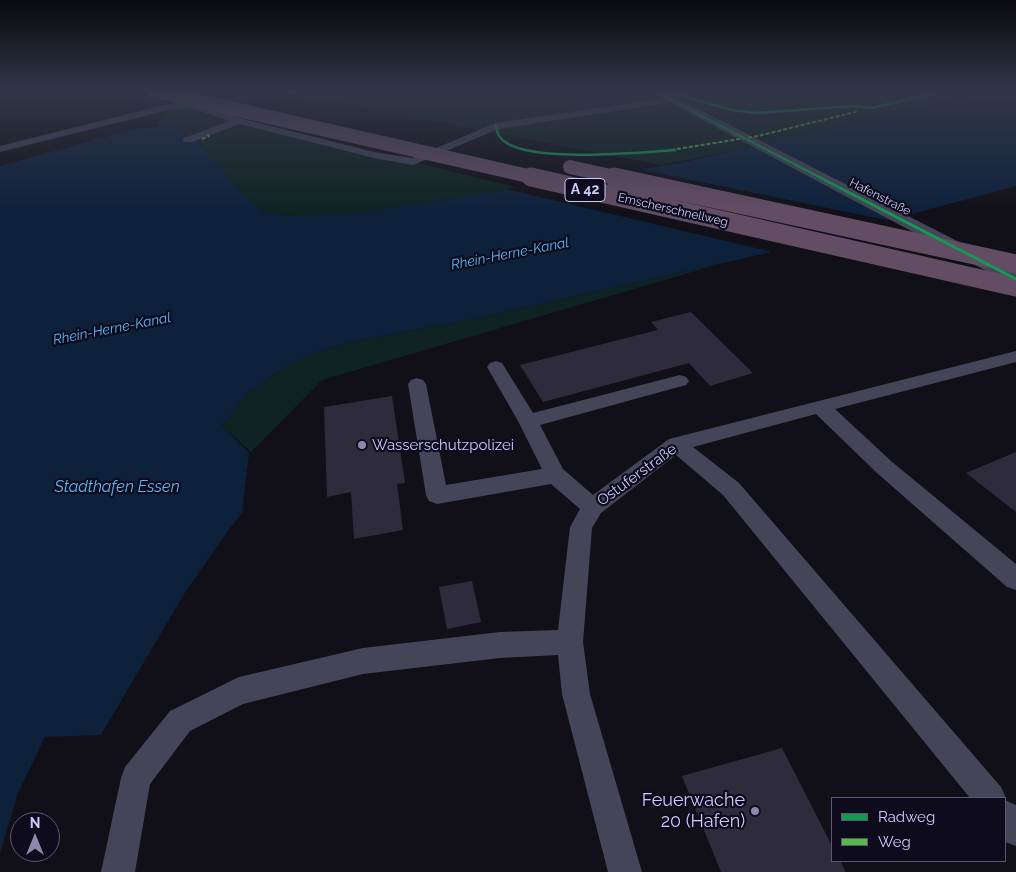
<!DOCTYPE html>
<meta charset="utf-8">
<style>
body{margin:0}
#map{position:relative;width:1016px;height:872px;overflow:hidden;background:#111018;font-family:Raleway,sans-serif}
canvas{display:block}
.legend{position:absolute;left:831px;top:797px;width:175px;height:65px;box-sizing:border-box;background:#0e0c1c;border:1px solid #5a5876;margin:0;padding:6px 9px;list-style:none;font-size:15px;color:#ccc9fd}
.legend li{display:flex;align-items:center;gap:10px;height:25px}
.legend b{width:25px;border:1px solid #5a5876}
.north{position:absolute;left:10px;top:812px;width:50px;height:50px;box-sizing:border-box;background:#0e0c1c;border:1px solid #5a5876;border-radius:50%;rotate:0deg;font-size:14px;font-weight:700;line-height:20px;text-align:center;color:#ccc9fd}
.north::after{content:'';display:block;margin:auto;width:18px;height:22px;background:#8b88ad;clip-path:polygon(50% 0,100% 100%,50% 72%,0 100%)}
</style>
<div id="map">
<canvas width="1016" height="872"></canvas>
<ul class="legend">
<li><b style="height:6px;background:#139951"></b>Radweg</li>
<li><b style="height:6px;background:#58b947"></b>Weg</li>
</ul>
<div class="north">N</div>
</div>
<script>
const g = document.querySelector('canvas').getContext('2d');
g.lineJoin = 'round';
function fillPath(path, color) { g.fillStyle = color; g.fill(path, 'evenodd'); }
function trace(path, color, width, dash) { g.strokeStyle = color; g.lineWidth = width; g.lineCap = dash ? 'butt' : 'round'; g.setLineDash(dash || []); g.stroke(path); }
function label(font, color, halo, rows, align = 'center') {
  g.font = font + ' Raleway,sans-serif'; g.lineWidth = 4.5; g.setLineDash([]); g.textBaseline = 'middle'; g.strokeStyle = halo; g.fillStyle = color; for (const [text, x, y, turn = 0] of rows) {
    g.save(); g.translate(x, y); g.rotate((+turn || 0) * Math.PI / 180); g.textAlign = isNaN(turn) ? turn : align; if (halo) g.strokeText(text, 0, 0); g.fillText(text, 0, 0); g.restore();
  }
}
const green = new Path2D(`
 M 279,91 L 991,91 L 748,148 L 661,165 Z
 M 165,107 L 190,107 L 523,189 C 472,196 302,230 262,210 C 244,201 233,180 219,167 C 212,160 207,150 200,144 C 193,137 185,136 180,126 L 157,125 Z
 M 723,263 L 322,380 L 251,452 L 222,426 L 248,394 L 280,370 L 316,352 L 360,340 L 475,319 Z`);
const water = new Path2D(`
 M 991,91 L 1016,91 L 1016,186 L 763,254 L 475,319 L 360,340 L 316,352 L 280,370 L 248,394 L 222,426 L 249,453 L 242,513 L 230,528 L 184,594 L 101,735 L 45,737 L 18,793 L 0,853 L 0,166 L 134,129 L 175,125 L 180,126 L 183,132 L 199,143 L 245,197 L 263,211 L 288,216 L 326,215 L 375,211 L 681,163 Z`);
const pier = new Path2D(`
 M 633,168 L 896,222 L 777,253 L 506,189 Z`);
const building = new Path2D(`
 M 691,312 L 753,373 L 710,386 L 689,363 L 543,402 L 520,365 L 658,330 L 651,322 Z
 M 392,396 L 405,483 L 397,484 L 403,530 L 354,539 L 351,492 L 327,497 L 324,407 Z
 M 1016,452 L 1016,512 L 966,473 Z
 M 472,581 L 481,622 L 447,629 L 439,587 Z
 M 782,748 L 832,846 L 832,861 L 840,861 L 846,872 L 721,872 L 682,776 Z`);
const service = new Path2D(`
 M 672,97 L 677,100 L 675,102 L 498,129 L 413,165 L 374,158 L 240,124 L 192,142 L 184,142 L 183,140 L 184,138 L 230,121 L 188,107 L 164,111 L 0,152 L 0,146 L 164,105 L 188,101 L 211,107 L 243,119 L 374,152 L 412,158 L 496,123 Z
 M 1016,351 L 1016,362 L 835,409 L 891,461 L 1016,564 L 1016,590 L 1007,587 L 877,473 L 816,414 L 693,447 L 739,483 L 1001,787 L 1006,798 L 1005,800 L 1016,805 L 1016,846 L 1005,842 L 1005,798 L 970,798 L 723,495 L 676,455 L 601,513 L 592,528 L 583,642 L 590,694 L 642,872 L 608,872 L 562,694 L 558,655 L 500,658 L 363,674 L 243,704 L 190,731 L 150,784 L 135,872 L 101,872 L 121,778 L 125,767 L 170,711 L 239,677 L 363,648 L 500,632 L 558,630 L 570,527 L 580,509 L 551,484 L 437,504 L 429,501 L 426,495 L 408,384 L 411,380 L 417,378 L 423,380 L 426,384 L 446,485 L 542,469 L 518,421 L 487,367 L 490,363 L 496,361 L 502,363 L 533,413 L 680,375 L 686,377 L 689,381 L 686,385 L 540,425 L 563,469 L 593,495 L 669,439 Z`);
const tertiary = new Path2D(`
 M 648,91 L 663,91 L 1016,271 L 1016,285 L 1009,283 Z`);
const motorwayBridgeFar1 = new Path2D(`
 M 155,91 L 537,178
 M 570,167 L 620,178`);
const motorwayBridge = new Path2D(`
 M 531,177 L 1016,287
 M 614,177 L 1016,264`);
const quiet = new Path2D(`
 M 202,139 L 209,136 L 206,134
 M 671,150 L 758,136 L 859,111`);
const cyclewayFar1 = new Path2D(`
 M 654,91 L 821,178
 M 666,93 L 673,93 L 732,110 L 757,113 L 853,106 L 871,108 L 945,91
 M 496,126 C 497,130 497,134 500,137 C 519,165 643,152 675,150`);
const cycleway = new Path2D(`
 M 819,177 L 1016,279`);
const markers = [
 [362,445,5,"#8b88ad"],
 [755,811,5,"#8b88ad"]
];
const farStreetnames = [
 ["Hafenstraße",880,197,27],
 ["Emscherschnellweg",673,210,13]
];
const shields = [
 [585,190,40]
];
const shieldNames = [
 ["A 42",585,190]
];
const farWaternames = [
 ["Rhein-Herne-Kanal",510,254,-11],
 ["Rhein-Herne-Kanal",112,329,-11]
];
const poiNames = [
 ["Wasserschutzpolizei",372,445]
];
const streetNames = [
 ["Ostuferstraße",637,475,-36]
];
const waterNames = [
 ["Stadthafen Essen",117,487]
];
const nearPoinames = [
 ["Feuerwache",745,801],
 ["20 (Hafen)",745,822]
];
fillPath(green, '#0f2322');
fillPath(water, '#0d213b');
fillPath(pier, '#111018');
fillPath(building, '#2e2c3c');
fillPath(service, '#444559');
fillPath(tertiary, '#444559');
trace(motorwayBridgeFar1, '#634d65', 14);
trace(motorwayBridge, '#634d65', 19);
trace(quiet, '#58b947', 2, [4, 2]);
trace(cyclewayFar1, '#139951', 2.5);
trace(cycleway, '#139951', 3);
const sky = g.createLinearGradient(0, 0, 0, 213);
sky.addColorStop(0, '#09090d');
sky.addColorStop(0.43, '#323748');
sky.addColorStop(1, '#32374800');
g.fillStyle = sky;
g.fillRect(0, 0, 1016, 213);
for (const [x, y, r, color] of markers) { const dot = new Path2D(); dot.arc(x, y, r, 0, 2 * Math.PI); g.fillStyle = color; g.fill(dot); trace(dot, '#0e0c1c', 2); }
label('12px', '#ccc9fd', '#0e0c1c', farStreetnames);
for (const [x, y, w] of shields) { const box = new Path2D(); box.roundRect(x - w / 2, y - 11.5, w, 23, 4); g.fillStyle = '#0e0c1c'; g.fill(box); trace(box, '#ccc9fd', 1); }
label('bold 14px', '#ccc9fd', null, shieldNames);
label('italic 14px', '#5ab8fa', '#0e0c1c', farWaternames);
label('15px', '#ccc9fd', '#0e0c1c', poiNames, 'left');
label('15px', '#ccc9fd', '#0e0c1c', streetNames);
label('italic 16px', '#5ab8fa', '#0e0c1c', waterNames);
label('18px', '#ccc9fd', '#0e0c1c', nearPoinames, 'right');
</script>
